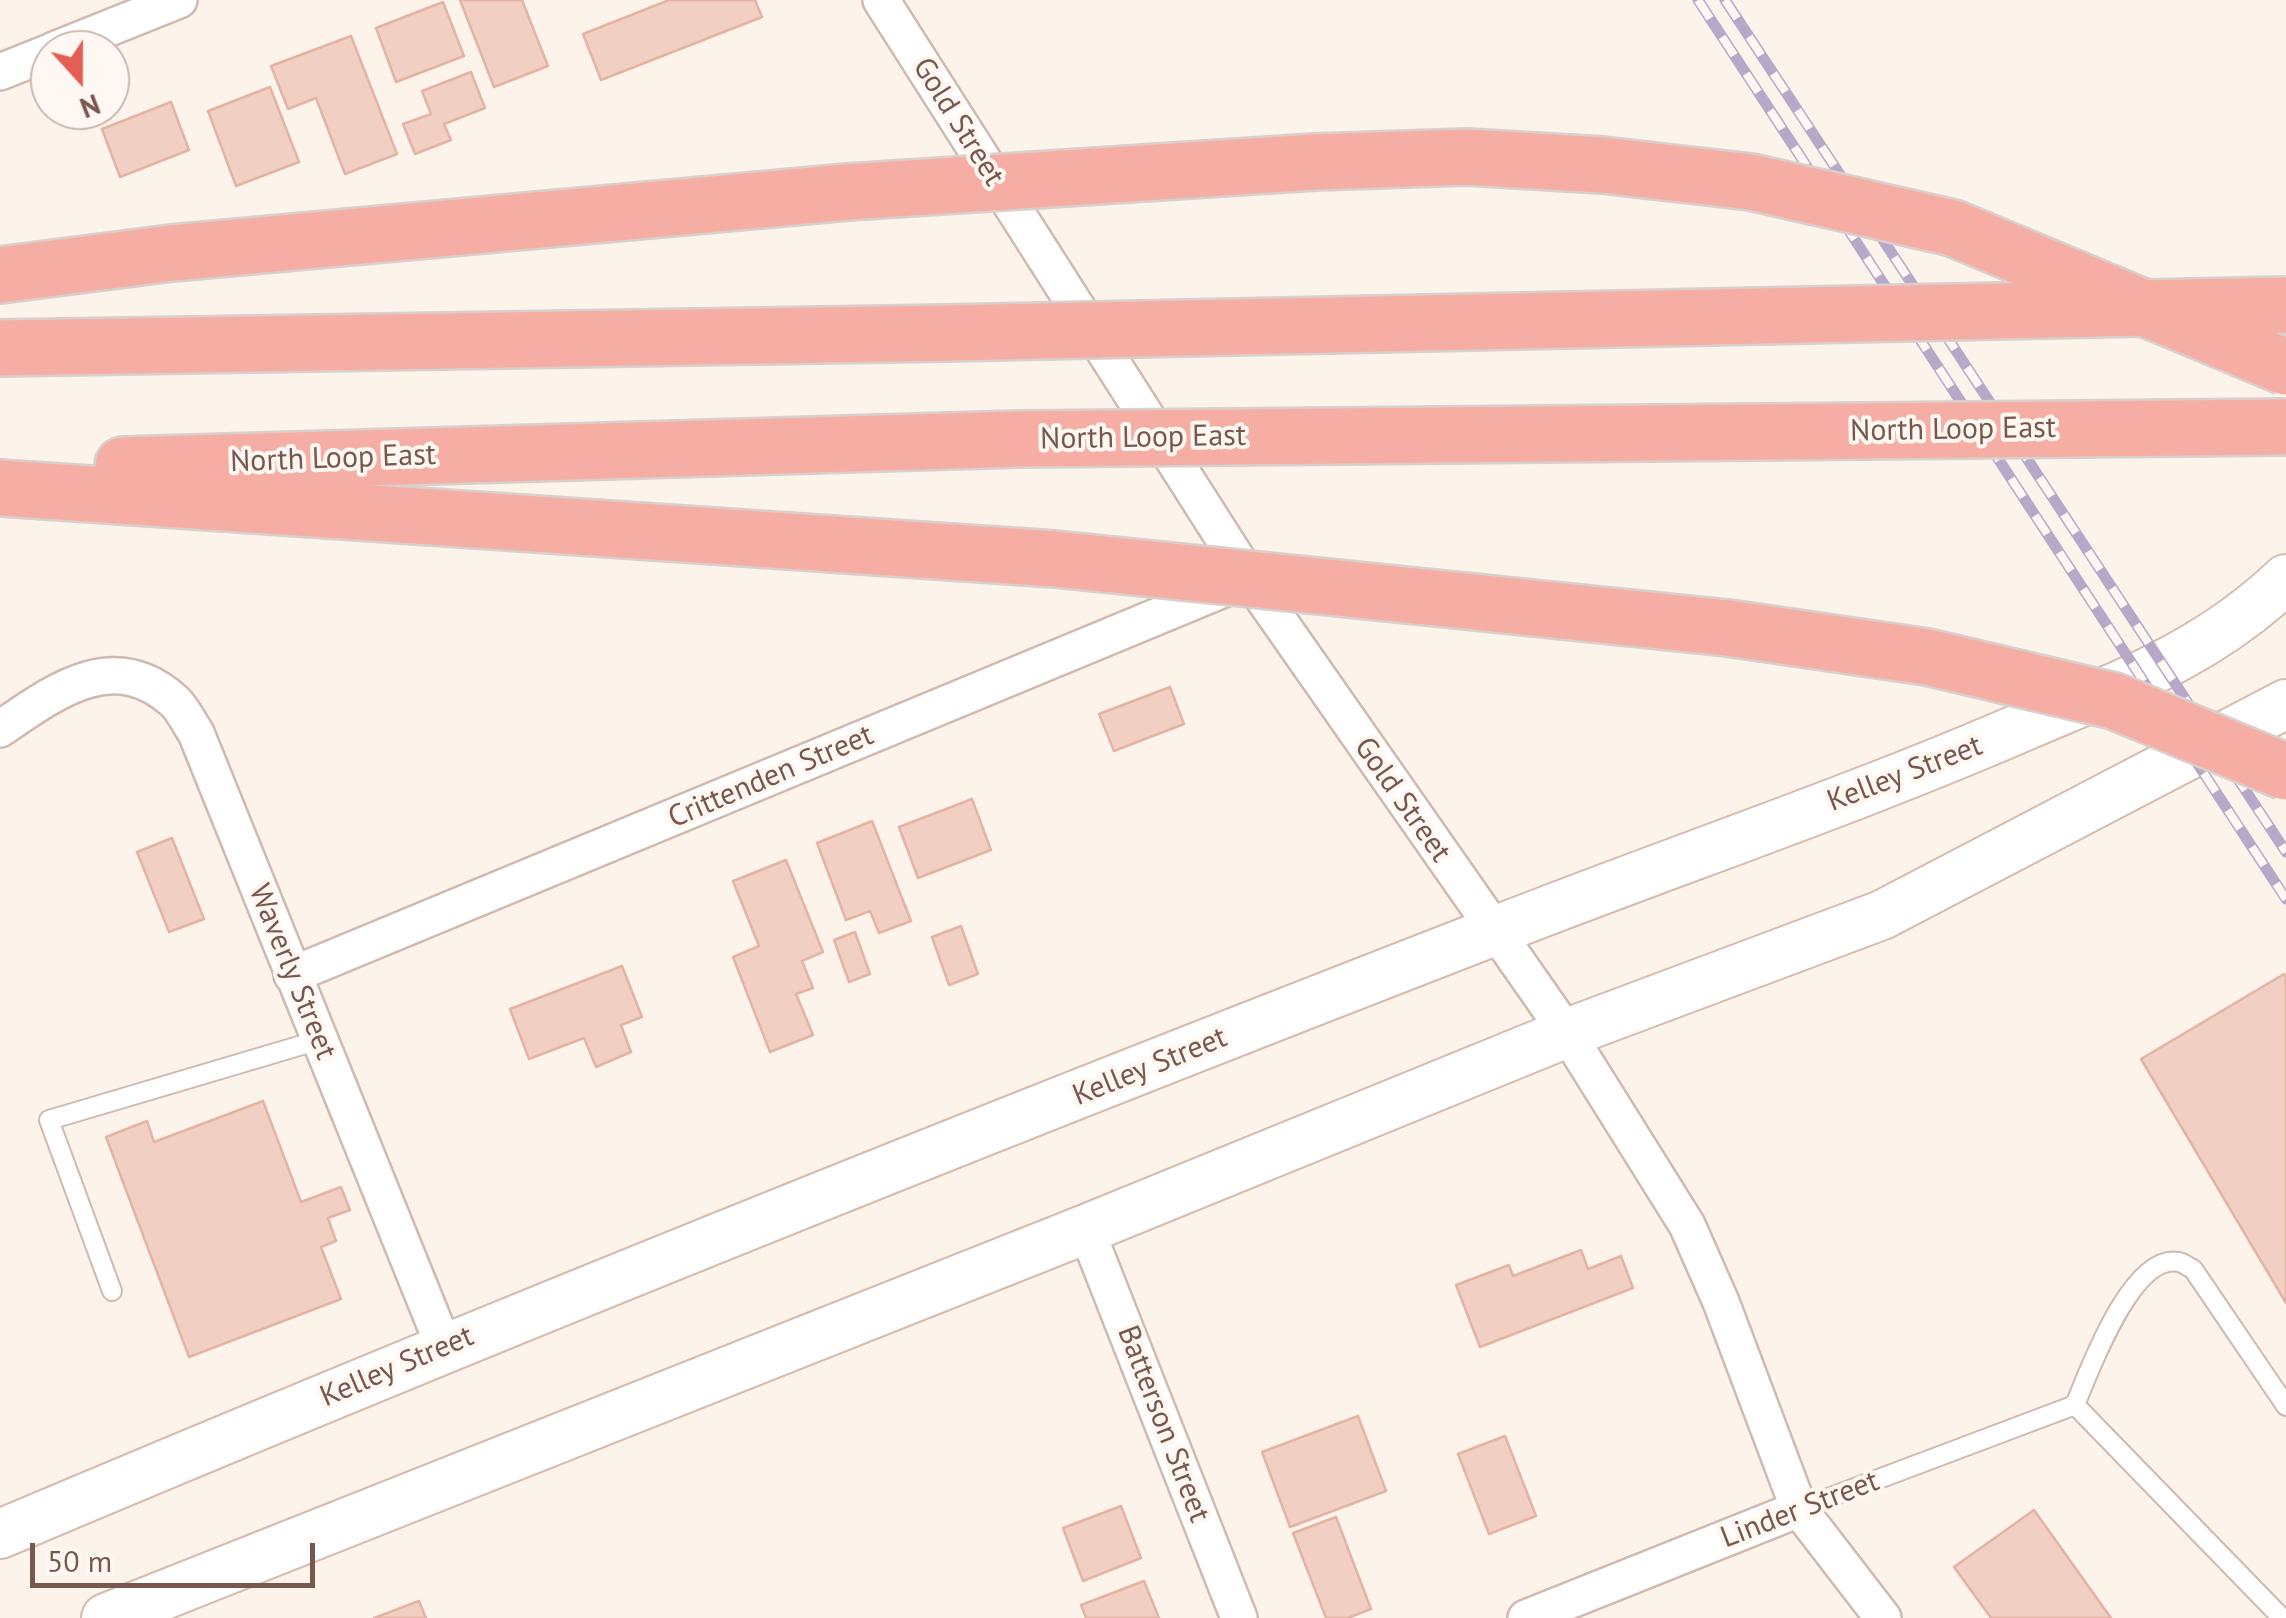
<!DOCTYPE html>
<style>
body{margin:0}
#map{position:relative;width:2286px;height:1618px;overflow:hidden;background:#fcf3eb;font-family:"PT Sans",sans-serif}
canvas{display:block}
.north{position:absolute;left:30px;top:30px;width:100px;height:100px;box-sizing:border-box;background:#fff8f2;border:2px solid #c9b8b0;border-radius:50%;rotate:159deg;font-size:28px;font-weight:700;line-height:40px;text-align:center;color:#78574e}
.north::after{content:'';display:block;margin:auto;width:35px;height:45px;background:#e35f53;clip-path:polygon(50% 0,100% 100%,50% 72%,0 100%)}
.scale{position:absolute;left:30px;top:1543px;width:285px;height:45px;box-sizing:border-box;border:5px solid #78574e;border-top:0;padding-left:12px;font-size:30px;line-height:35px;white-space:nowrap;color:#78574e;-webkit-text-stroke:8px #fff8f2;paint-order:stroke}
</style>
<div id="map">
<canvas width="2286" height="1618"></canvas>
<div class="north">N</div>
<div class="scale">50 m</div>
</div>
<script>
const g = document.querySelector('canvas').getContext('2d');
g.lineJoin = 'round';
function fillPath(path, color) { g.fillStyle = color; g.fill(path, 'evenodd'); }
function trace(path, color, width, dash) { g.strokeStyle = color; g.lineWidth = width; g.lineCap = dash ? 'butt' : 'round'; g.setLineDash(dash || []); g.stroke(path); }
function label(font, color, halo, rows, align = 'center') {
  g.font = font + ' "PT Sans",sans-serif'; g.lineWidth = 8; g.setLineDash([]); g.textBaseline = 'middle'; g.strokeStyle = halo; g.fillStyle = color; for (const [text, x, y, turn = 0] of rows) {
    g.save(); g.translate(x, y); g.rotate((+turn || 0) * Math.PI / 180); g.textAlign = isNaN(turn) ? turn : align; if (halo) g.strokeText(text, 0, 0); g.fillText(text, 0, 0); g.restore();
  }
}
const building = new Path2D(`
 M 460,0 L 522,0 L 548,66 L 494,87 Z
 M 669,0 L 755,0 L 762,17 L 601,80 L 583,34 Z
 M 443,2 L 464,56 L 396,82 L 376,28 Z
 M 351,36 L 397,154 L 345,174 L 316,98 L 288,109 L 271,66 Z
 M 471,72 L 485,108 L 444,124 L 451,140 L 415,154 L 403,124 L 431,114 L 422,91 Z
 M 270,87 L 299,162 L 236,186 L 208,111 Z
 M 171,102 L 189,150 L 120,177 L 102,129 Z
 M 1170,687 L 1184,724 L 1114,751 L 1099,714 Z
 M 972,799 L 991,850 L 918,878 L 899,827 Z
 M 872,821 L 911,921 L 879,933 L 870,911 L 846,920 L 817,843 Z
 M 172,838 L 204,919 L 169,932 L 137,852 Z
 M 786,860 L 823,952 L 802,961 L 813,988 L 796,994 L 813,1035 L 770,1052 L 733,957 L 759,946 L 733,881 Z
 M 961,926 L 978,974 L 949,985 L 932,937 Z
 M 855,932 L 870,974 L 849,982 L 834,940 Z
 M 622,966 L 642,1017 L 621,1025 L 631,1052 L 596,1067 L 584,1038 L 529,1059 L 510,1009 Z
 M 2284,974 L 2286,977 L 2286,1303 L 2141,1059 Z
 M 263,1101 L 301,1202 L 341,1187 L 350,1210 L 328,1218 L 336,1241 L 321,1247 L 341,1299 L 189,1357 L 106,1137 L 147,1121 L 154,1142 Z
 M 1581,1250 L 1588,1269 L 1621,1256 L 1633,1288 L 1480,1347 L 1456,1285 L 1509,1265 L 1513,1276 Z
 M 1358,1416 L 1386,1491 L 1290,1527 L 1262,1452 Z
 M 1505,1436 L 1536,1516 L 1489,1534 L 1458,1454 Z
 M 1121,1506 L 1141,1558 L 1083,1581 L 1063,1528 Z
 M 2034,1510 L 2111,1618 L 1991,1618 L 1954,1567 Z
 M 1336,1517 L 1371,1609 L 1348,1618 L 1326,1618 L 1293,1533 Z
 M 1144,1581 L 1159,1618 L 1086,1618 L 1081,1605 Z
 M 419,1601 L 426,1618 L 374,1618 Z`);
const service = new Path2D(`
 M 112,1291 L 49,1120 L 319,1040
 M 2075,1405 C 2089,1371 2132,1252 2179,1262 C 2184,1263 2188,1267 2193,1269 L 2286,1406
 M 2075,1405 L 2282,1618
 M 1799,1509 L 2075,1405`);
const minor = new Path2D(`
 M 881,0 L 1249,578 L 1567,1033 L 1687,1225 L 1721,1302 L 1799,1509 L 1883,1618
 M 54,50 L 179,0
 M 0,72 L 50,52
 M 0,729 C 53,693 113,646 174,701 C 183,709 189,723 196,733 L 444,1347
 M 292,975 L 1238,583
 M 1086,1229 L 1239,1618
 M 1526,1618 L 1799,1509`);
const secondary = new Path2D(`
 M 0,1534 C 494,1325 992,1126 1492,932 C 1670,862 1852,801 2027,725 C 2125,683 2207,654 2286,579
 M 106,1618 L 1086,1229 L 1567,1033 L 1882,915 L 2286,704`);
const motorway = new Path2D(`
 M 0,275 L 172,253 L 848,192
 M 0,348 L 947,333
 M 123,465 L 1019,439
 M 0,488 L 1055,559`);
const rail = new Path2D(`
 M 1698,0 L 2286,899
 M 1725,0 L 2286,852`);
const motorwayBridge = new Path2D(`
 M 848,192 L 1315,162 L 1467,157 L 1602,165 L 1751,182 L 1953,228 L 2286,367
 M 947,333 L 2286,305
 M 1019,439 L 2286,427
 M 1055,559 L 1728,628 L 1927,657 L 2114,701 L 2286,772`);
const streetNames = [
 ["Gold Street",958,122,58],
 ["North Loop East",1953,430,-1],
 ["North Loop East",1143,438,-1],
 ["North Loop East",333,459,-2],
 ["Kelley Street",1905,774,-21],
 ["Crittenden Street",771,777,-23],
 ["Gold Street",1402,800,55],
 ["Waverly Street",292,972,68],
 ["Kelley Street",1150,1067,-22],
 ["Kelley Street",397,1367,-23],
 ["Batterson Street",1163,1424,69],
 ["Linder Street",1800,1510,-21]
];
fillPath(building, '#f2cfc3');
trace(building, '#e4b3a4', 2.5);
trace(service, '#cfb9b0', 22);
trace(minor, '#cfb9b0', 40);
trace(secondary, '#d5bbb0', 52);
trace(motorway, '#d9d0cd', 60);
trace(service, '#fff', 18);
trace(minor, '#fff', 35);
trace(secondary, '#fff', 48);
trace(motorway, '#f5ada4', 55);
trace(rail, '#b5a8c8', 11);
trace(rail, '#fff8f2', 8, [22]);
trace(motorwayBridge, '#d9d0cd', 60, []);
trace(motorwayBridge, '#f5ada4', 55);
label('30px', '#78574e', '#fff8f2', streetNames);
</script>
